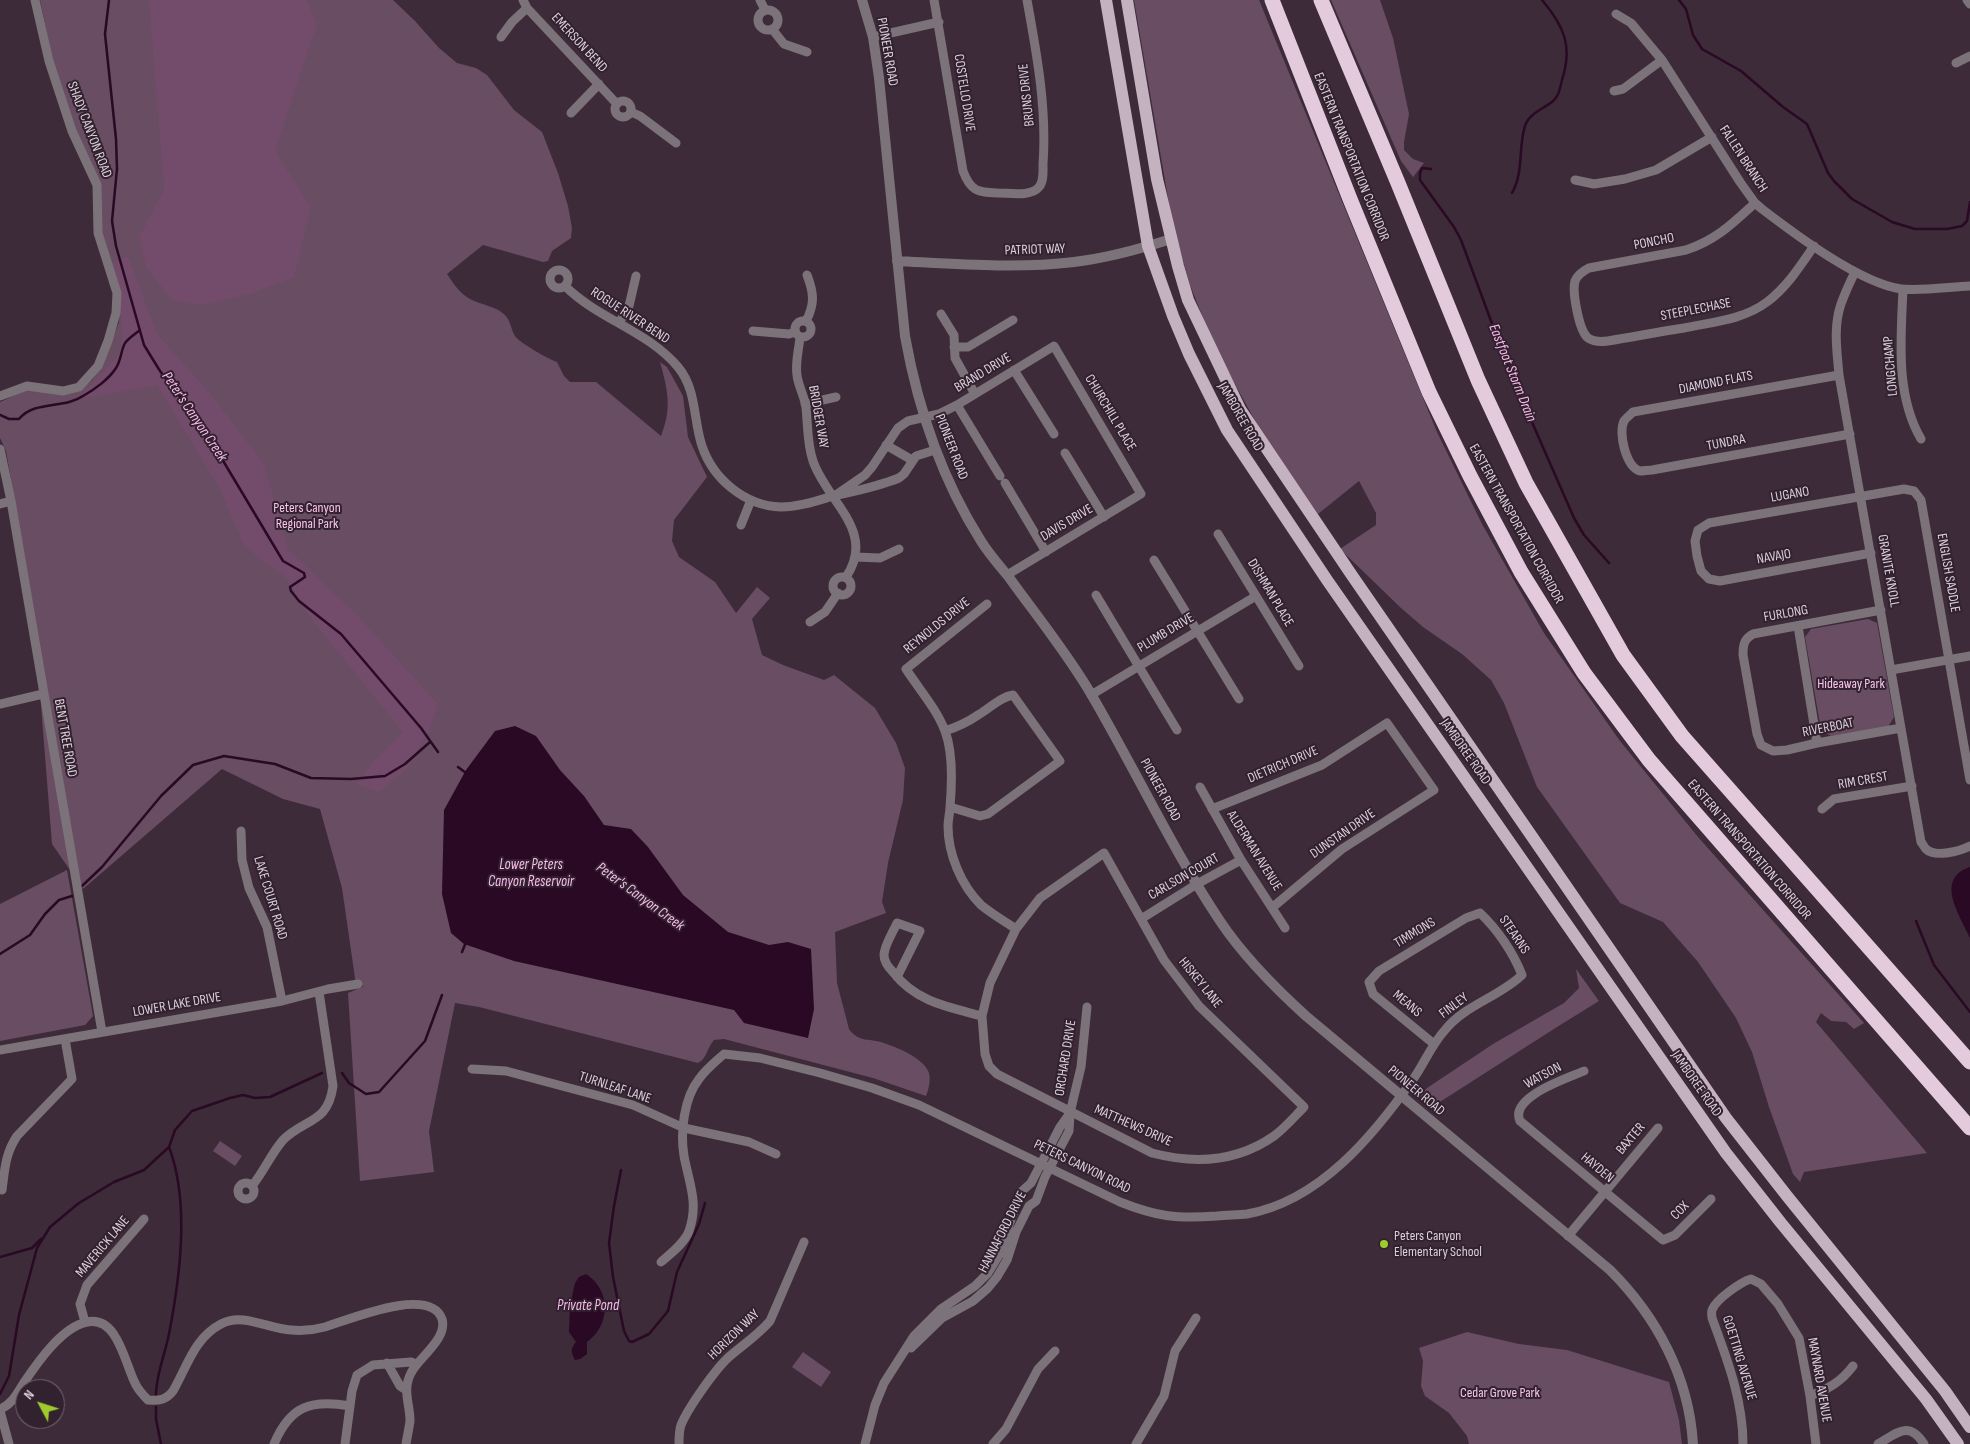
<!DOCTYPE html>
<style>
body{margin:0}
#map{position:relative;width:1970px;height:1444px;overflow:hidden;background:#3d2b39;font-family:"Sofia Sans Condensed",sans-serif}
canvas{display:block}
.north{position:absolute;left:15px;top:1379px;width:50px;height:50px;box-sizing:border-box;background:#32212f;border:1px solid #766773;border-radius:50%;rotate:310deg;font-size:14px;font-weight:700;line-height:20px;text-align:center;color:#dcd0d9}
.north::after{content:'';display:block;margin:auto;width:18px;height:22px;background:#9fca2e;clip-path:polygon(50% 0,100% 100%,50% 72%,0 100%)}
</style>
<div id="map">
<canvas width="1970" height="1444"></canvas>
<div class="north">N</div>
</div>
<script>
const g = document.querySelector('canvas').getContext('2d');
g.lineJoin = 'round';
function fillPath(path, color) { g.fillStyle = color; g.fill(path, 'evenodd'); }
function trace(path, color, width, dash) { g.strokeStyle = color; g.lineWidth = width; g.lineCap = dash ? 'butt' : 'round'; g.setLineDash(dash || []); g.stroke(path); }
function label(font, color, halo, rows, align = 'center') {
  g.font = font + ' "Sofia Sans Condensed",sans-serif'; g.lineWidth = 4; g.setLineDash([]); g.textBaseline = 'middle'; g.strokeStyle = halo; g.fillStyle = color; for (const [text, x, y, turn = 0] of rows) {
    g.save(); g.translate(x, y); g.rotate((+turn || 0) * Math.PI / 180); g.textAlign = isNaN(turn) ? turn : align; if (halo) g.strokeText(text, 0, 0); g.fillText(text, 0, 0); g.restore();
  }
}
const green = new Path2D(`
 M 40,0 L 393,0 L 415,21 L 439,48 L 457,63 L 476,68 L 487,75 L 514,110 L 542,132 L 558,173 L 568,206 L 572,228 L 571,238 L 552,251 L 548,261 L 543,262 L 483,245 L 447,274 C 454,284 459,293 470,299 C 481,305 496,306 505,315 C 511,321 511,330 515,336 C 518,342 552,361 557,362 L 564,376 L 570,382 L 596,382 L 661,436 C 672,408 668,391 660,362 L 667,367 L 683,396 L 688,437 L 707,477 L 674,520 L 672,541 L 679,557 L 715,582 L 736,613 L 757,587 L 770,598 L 752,619 L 762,655 L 783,665 L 824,680 L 834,675 L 875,708 L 896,743 L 905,768 L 903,800 L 888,863 L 882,902 L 886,913 L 835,932 L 837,983 L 849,1029 C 859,1043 870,1038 884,1043 C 898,1048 919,1056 927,1069 C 932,1076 929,1088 926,1096 L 873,1078 L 724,1039 L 714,1040 C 707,1048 707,1058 698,1063 L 479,1007 L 455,1003 L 429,1131 L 434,1172 L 360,1181 L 348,993 L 364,986 L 356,985 L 342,888 L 320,809 L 283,799 L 222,769 L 83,889 L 52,844 L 33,605 L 6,451 L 0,438 L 0,402 L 28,389 L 80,390 L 92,380 L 102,367 L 119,322 L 121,293 L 102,234 L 90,163 L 75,129 L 53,61 Z
 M 1134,0 L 1259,0 L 1437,432 L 1482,524 L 1544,633 L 1620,741 L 1698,837 L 1864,1023 L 1854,1029 L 1846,1022 L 1831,1021 L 1821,1013 L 1816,1022 L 1927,1153 L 1804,1172 L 1800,1182 L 1793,1174 L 1769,1107 L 1752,1052 L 1736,1018 L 1698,962 L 1663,922 L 1620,903 L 1537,787 L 1504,703 L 1491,680 L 1462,654 L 1423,627 L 1401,608 L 1340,549 L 1376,525 L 1376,513 L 1359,481 L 1318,514 L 1263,435 L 1215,348 L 1190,285 L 1172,221 Z
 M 1331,0 L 1380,0 L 1393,38 L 1409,114 L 1404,142 L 1404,150 L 1413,159 L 1424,163 L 1413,177 L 1401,161 Z
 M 1868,619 L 1877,623 L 1894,717 L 1888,727 L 1831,736 L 1821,730 L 1805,637 L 1811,629 Z
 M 67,870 L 93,1016 L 85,1025 L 0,1041 L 0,904 Z
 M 1576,969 L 1599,1001 L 1557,1027 L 1432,1107 L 1419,1097 L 1427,1088 L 1493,1044 L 1564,1003 L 1579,988 Z
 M 220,1141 L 242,1156 L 235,1166 L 213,1151 Z
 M 1467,1332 L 1519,1344 L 1567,1350 L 1669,1382 L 1679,1420 L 1682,1444 L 1469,1444 L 1467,1436 L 1449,1413 L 1425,1396 L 1421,1386 L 1423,1361 L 1419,1348 Z
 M 803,1352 L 831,1372 L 821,1387 L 792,1367 Z`);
const forest = new Path2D(`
 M 149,0 L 307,0 L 317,24 L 275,151 L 311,207 L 294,277 L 253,293 L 204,305 L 172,300 L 147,269 L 139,237 L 164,189 Z
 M 128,256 L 157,334 L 213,397 L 264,464 L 288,549 L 357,615 L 438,704 L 430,729 L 408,768 L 379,792 L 357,784 L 373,762 L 403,732 L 312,620 L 286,578 L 244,546 L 219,487 L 157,385 L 77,400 L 122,351 L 121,311 L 111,263 Z`);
const water = new Path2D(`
 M 515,726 L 536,736 L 560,770 L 584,796 L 604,825 L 631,829 L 648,847 L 683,895 L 728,932 L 769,945 L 788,942 L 811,949 L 814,1009 L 808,1038 L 744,1023 L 734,1010 L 514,961 L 464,944 L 451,933 L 442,894 L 444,810 L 466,770 L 495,731 Z
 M 1970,867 L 1970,938 C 1960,915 1934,879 1970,867 Z
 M 586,1274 C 611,1290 611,1325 587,1342 L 587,1354 L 580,1359 L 575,1360 C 571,1352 570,1349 576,1342 L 569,1332 L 570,1306 L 575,1283 L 579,1277 Z`);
const stream = new Path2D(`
 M 109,0 L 105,34 L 116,139 L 117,169 L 112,221 L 116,246 L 144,345 L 160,371 L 198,420 L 209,444 L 222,459 L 283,561 L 304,573 L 305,577 L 290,587 L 291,591 L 299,601 L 341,634 L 421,728 L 438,752
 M 1679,0 L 1686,9 L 1693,35 L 1702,49 L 1741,71 L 1783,107 L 1807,124 L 1828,173 L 1834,181 L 1852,199 L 1892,222 L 1915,229 L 1947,229 L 1962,226 L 1967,221 L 1970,202
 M 1431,169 L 1422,168 L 1420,173 L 1420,180 L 1454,227 L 1461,240 L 1510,372 L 1574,518 L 1584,535 L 1609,563
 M 1512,193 C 1524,172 1518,148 1525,126 C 1529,113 1544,109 1553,101 C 1559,96 1560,88 1562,80 C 1573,46 1564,26 1542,0
 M 0,415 L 9,419 L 19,419 C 35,400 64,409 83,396 C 94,390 109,379 116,368 C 121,361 121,350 125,343 C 129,338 135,334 140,330
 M 458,767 L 466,773
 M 82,886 L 102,867 L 161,796 L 193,765 L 224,756 L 275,764 L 311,778 L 351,779 L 385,776 L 405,764 L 430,742
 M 1916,921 L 1934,965 L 1970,1012
 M 462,952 L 466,942
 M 0,954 L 30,935 L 45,914 L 59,900 L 72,896
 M 342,1073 L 349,1083 L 366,1094 L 379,1092 L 425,1041 L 442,995
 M 621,1170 L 614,1206 L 609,1243 L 613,1277 L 624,1331 L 629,1341 L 632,1342 L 649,1334 L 668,1311 L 677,1272 L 699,1224 L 705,1203
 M 0,1257 L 32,1248 L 41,1239
 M 0,1394 L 9,1376 L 19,1315 L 37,1248 L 50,1227 L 79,1203 L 114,1182 L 144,1170 L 169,1147 L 175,1130 L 192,1111 L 230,1098 L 243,1095 L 255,1098 L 270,1097 L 322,1073
 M 156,1395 C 156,1375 165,1354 169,1334 C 180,1277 190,1203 169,1147
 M 156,1407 L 156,1419 L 161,1444`);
const minor = new Path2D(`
 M 523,0 L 527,8 L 617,104
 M 760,0 L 765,10
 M 934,0 L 963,171 C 971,192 978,192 998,193 C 1010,193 1031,197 1039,187 C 1044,181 1043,171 1043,164 C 1047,109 1037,55 1027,0
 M 1967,0 L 1970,4
 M758 20a10 10 0 1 1 20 0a10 10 0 1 1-20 0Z
 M 1616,14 L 1631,23 L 1662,60 L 1740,182 L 1755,203 L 1762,209 C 1796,235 1860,283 1901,289 C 1922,291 1949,287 1970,286
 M 772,29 L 784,44 L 807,52
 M 501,37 L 512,22 L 527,8
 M 873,37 L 939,22
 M 1956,63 L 1970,56
 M 1614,91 L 1623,89 L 1662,60
 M615 109a8 8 0 1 1 16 0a8 8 0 1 1-16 0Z
 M 631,112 L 640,116 L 676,143
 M 571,113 L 599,84
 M 1575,180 L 1594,184 L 1625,179 L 1656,170 L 1712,137
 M 1755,203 C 1732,224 1716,240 1686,250 L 1589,268 C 1583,271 1578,274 1575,281 C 1572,292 1579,331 1588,338 C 1594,342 1601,342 1608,341 C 1633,337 1658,332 1684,328 C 1712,322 1743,320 1767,302 C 1787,287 1801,265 1814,246
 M550 279a9 9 0 1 1 18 0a9 9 0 1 1-18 0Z
 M 1855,272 C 1850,282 1845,293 1841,304 C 1833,327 1837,351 1839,375 L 1921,842 C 1923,844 1924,847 1926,849 C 1935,858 1960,851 1970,846
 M 565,286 C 598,319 648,331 678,367 C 697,390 693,419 702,446 C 713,479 745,506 781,507 C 799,507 816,501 833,496 C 855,491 877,487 899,478 L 904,474 L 916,456 L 935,450
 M 1903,289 C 1901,338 1895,394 1921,439
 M 941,314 L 954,335 L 955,358 L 975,394
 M795 329a8 8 0 1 1 16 0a8 8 0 1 1-16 0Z
 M 806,321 C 815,304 814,293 807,275
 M 619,323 L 629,306 L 636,276
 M 753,331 L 789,334 L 795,332
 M 800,337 C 799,349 795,362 797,375 C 798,386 805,397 806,408 C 808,426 807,444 813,461 C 827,502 877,531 846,577
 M 954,347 L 968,347 L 1013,320
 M 1014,370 L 1054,434
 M 1839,375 L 1633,412 C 1630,415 1626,418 1624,421 C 1618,433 1626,467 1640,471 C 1643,471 1649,470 1652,470 L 1850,434
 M 0,396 L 27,386 L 63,391 L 79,387 L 98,366 L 108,341 L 116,313 L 117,293 L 98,233 L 97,185 L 72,131 L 49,61 L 35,0
 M 805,404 L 836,397
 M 957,405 L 1000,476
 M 886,445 L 912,460
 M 0,449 L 11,501 L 102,1032
 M 1065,453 L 1104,517
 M 1005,483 L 1046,552
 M 833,497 L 865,475 L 872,467 L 898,428 L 908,421 L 939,414 L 957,405 L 1054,346 L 1141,494 L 1007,575
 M 0,504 L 11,501
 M 741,525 L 751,500
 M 1218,534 L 1299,666
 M 1871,553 L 1720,581 L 1709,579 L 1701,571 L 1697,556 L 1695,541 L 1698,530 L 1709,523 L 1904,489 L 1914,491 L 1921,500 L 1970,780
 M 856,557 L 880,558 L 899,549
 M 1154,560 L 1239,699
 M833 586a9 9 0 1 1 18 0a9 9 0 1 1-18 0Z
 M 1096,595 L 1177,730
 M 987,604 L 906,669 C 919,689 936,708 945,731 C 953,752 952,784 950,807 C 950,813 948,819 948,826 C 948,854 961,885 981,905 C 992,914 1004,921 1016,929
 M 1881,610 L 1753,634 C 1744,639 1743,645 1743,655 L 1757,734 L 1761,745 L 1773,751 L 1787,750 L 1817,743 L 1901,728
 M 810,622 L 825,612 L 838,593
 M 1798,626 L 1817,743
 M 1891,670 L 1970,656
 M 1091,695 L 1256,596
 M 0,704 L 43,694
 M 945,731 C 957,727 968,722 978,715 C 990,708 1000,697 1013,695 L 1060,761 L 988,814 L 980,816 L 950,807
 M 1200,787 L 1241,860 L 1285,928
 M 1212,809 L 1322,765 L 1387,723 L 1434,790 L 1342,849 L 1273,907
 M 1822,809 L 1834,799 L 1912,786
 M 241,831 L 242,860 L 249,888 L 267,927 L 282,1001
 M 1104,853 L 1164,960 L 1199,1006 L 1304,1107 C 1295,1116 1285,1128 1274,1136 C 1237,1162 1194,1164 1152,1153 L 997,1074 L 989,1066 L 985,1054 L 982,1016 L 990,983 L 1016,929 L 1040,898 Z
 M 1141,919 L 1197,884 L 1241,860
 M 897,977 L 920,931 L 897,923 C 893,932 884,946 884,955 C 884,962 889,968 893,972 C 916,1002 948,1007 982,1016
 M 0,1050 L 282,1001 L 328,989 L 358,984
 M 472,1069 L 506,1071 L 633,1105 L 684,1128 L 749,1142 L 776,1154
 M 1584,1071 C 1568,1078 1509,1097 1520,1121 L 1663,1240 L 1675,1235 L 1711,1199
 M238 1191a8 8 0 1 1 16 0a8 8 0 1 1-16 0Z
 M 252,1186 C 264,1171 271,1154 283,1140 C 305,1118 328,1124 333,1086 L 319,992
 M 2,1190 C 5,1169 5,1154 17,1136 L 72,1079 L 65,1039
 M 1568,1236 L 1658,1128
 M 661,1262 C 670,1254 685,1243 689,1231 C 699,1203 689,1183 684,1156 C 680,1132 684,1098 699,1079 C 706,1069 715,1062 724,1054 L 760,1058 L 820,1073 L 872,1088 L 919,1105 L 1120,1202 C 1158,1217 1177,1219 1217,1216 C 1227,1215 1237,1215 1247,1214 C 1320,1201 1374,1135 1414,1078 C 1425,1062 1432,1044 1445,1030 C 1465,1005 1499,997 1522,975 C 1513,952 1497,929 1480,913 L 1466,918 L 1379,971 L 1369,982 L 1373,994 L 1434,1044
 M 85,1322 L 80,1304 L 87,1285 L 144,1219
 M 911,1348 L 942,1318 L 973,1301 L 988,1288 L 997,1277 L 1007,1260 L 1016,1232 L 1029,1206 L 1036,1201 L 1045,1177 L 1069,1131 L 1070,1114
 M 387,1363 L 400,1386 L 406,1390
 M 1810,1396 C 1828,1389 1841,1382 1853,1366
 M 0,1409 C 12,1405 18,1392 25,1381 C 38,1362 62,1327 87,1322 C 118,1315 125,1365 136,1385 C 139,1391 143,1395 148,1400 C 159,1401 166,1400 173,1391 C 187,1367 194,1338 221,1324 C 243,1312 268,1329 291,1330 C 302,1331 314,1330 325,1327 C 348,1320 430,1285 442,1319 C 448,1339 418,1358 411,1373 C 402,1390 410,1404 410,1421 C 409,1429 407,1437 406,1444
 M 0,1411 L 9,1444
 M 274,1444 C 290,1406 311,1399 350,1406
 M 345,1444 L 352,1391 L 357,1375 L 373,1365 L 411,1362 L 416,1364
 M 679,1444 C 679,1438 679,1431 681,1425 C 688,1408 716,1368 730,1356 C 744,1344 758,1335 770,1321 L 804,1242
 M 865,1444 L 875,1405 L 884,1383 L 914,1336 L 941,1309 L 975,1286 L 988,1273 L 1004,1247 L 1009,1225 L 1021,1192 L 1031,1183 L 1060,1127 L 1070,1113 L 1081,1067 L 1087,1007
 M 993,1444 L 1006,1429 L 1038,1369 L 1055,1351
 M 1136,1444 L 1164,1396 L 1175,1351 L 1196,1318
 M 1743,1444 C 1743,1400 1727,1359 1712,1318 C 1712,1317 1711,1311 1712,1310 C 1716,1299 1741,1282 1751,1279 L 1761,1284 L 1778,1304 L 1799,1338 L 1810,1396 L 1816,1444
 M 1878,1444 C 1897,1433 1909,1420 1924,1444`);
const tertiary = new Path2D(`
 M 862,0 L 873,37 L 879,78 L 905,336 C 918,409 941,478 981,541 C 989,554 999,565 1008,576 C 1036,615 1067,653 1091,694 C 1135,769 1172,849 1220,921 C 1244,957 1274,987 1306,1016 L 1610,1270 C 1657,1317 1689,1377 1693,1444
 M 897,261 C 956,264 1016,269 1074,262 C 1107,258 1140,249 1171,239`);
const primary = new Path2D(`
 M 1106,0 L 1148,246 L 1173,316 L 1189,354 L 1227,430 L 1327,580 L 1726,1153 L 1781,1223 L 1926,1399 L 1958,1444
 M 1127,0 L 1157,179 L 1178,266 L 1188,300 L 1240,409 L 1351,574 L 1726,1118 L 1787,1196 L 1945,1391 L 1970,1427`);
const motorway = new Path2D(`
 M 1272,0 L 1350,199 L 1429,392 L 1470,476 L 1521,572 L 1584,673 L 1649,760 L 1970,1128
 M 1321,0 L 1398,183 L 1478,380 L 1526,483 L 1623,655 L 1682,736 L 1970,1062`);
const markers = [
 [1384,1244,5,"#9fca2e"]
];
const streetNames = [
 ["EMERSON BEND",579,43,47],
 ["PIONEER ROAD",887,52,80],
 ["COSTELLO DRIVE",964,93,81],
 ["BRUNS DRIVE",1027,95,-96],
 ["SHADY CANYON ROAD",89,130,69],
 ["EASTERN TRANSPORTATION CORRIDOR",1351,157,68],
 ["FALLEN BRANCH",1743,159,57],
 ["PONCHO",1654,242,-11],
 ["PATRIOT WAY",1035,250,-2],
 ["STEEPLECHASE",1696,310,-11],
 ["ROGUE RIVER BEND",630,316,33],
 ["LONGCHAMP",1891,366,-95],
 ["BRAND DRIVE",983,373,-31],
 ["DIAMOND FLATS",1716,383,-11],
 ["CHURCHILL PLACE",1110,413,59],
 ["BRIDGER WAY",818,417,80],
 ["JAMBOREE ROAD",1240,417,60],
 ["TUNDRA",1726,443,-11],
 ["PIONEER ROAD",951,447,69],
 ["LUGANO",1790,495,-10],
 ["DAVIS DRIVE",1067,523,-31],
 ["EASTERN TRANSPORTATION CORRIDOR",1516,524,61],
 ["NAVAJO",1774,557,-10],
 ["GRANITE KNOLL",1888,571,80],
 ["ENGLISH SADDLE",1948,573,80],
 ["DISHMAN PLACE",1270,593,59],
 ["FURLONG",1786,614,-10],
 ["REYNOLDS DRIVE",937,626,-39],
 ["PLUMB DRIVE",1166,633,-31],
 ["RIVERBOAT",1828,728,-11],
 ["BENT TREE ROAD",65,738,80],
 ["JAMBOREE ROAD",1465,752,55],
 ["DIETRICH DRIVE",1283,765,-23],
 ["RIM CREST",1863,781,-10],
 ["PIONEER ROAD",1160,790,61],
 ["DUNSTAN DRIVE",1343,834,-35],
 ["EASTERN TRANSPORTATION CORRIDOR",1749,850,49],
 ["ALDERMAN AVENUE",1254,851,58],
 ["CARLSON COURT",1184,877,-30],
 ["LAKE COURT ROAD",270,898,73],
 ["TIMMONS",1415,933,-31],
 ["STEARNS",1514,935,56],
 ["HISKEY LANE",1200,983,51],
 ["MEANS",1407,1004,40],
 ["LOWER LAKE DRIVE",177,1005,-10],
 ["FINLEY",1454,1006,-37],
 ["ORCHARD DRIVE",1066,1058,-81],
 ["WATSON",1543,1076,-28],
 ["JAMBOREE ROAD",1696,1084,55],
 ["TURNLEAF LANE",615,1088,18],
 ["PIONEER ROAD",1416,1091,40],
 ["MATTHEWS DRIVE",1133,1126,24],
 ["BAXTER",1631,1139,-50],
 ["PETERS CANYON ROAD",1082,1167,26],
 ["HAYDEN",1597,1168,40],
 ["COX",1680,1211,-45],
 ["HANNAFORD DRIVE",1003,1232,-63],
 ["MAVERICK LANE",103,1247,-50],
 ["HORIZON WAY",734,1335,-44],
 ["GOETTING AVENUE",1739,1358,73],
 ["MAYNARD AVENUE",1819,1380,80]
];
const parkNames = [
 ["Peters Canyon",307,508],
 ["Regional Park",307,524],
 ["Hideaway Park",1851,684],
 ["Cedar Grove Park",1500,1393]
];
const poiNames = [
 ["Peters Canyon",1394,1236],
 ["Elementary School",1394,1252]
];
const waterNames = [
 ["Eastfoot Storm Drain",1512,373,68],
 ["Peter's Canyon Creek",194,417,56],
 ["Lower Peters",531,865],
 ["Canyon Reservoir",531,882],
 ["Peter's Canyon Creek",640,897,36],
 ["Private Pond",588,1306]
];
fillPath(green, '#694d63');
fillPath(forest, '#724c6a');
fillPath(water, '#290924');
trace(stream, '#290924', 2.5);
trace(minor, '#7c7279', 9);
trace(tertiary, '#7c7279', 10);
trace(primary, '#c5b2c1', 12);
trace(motorway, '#e3cbdd', 15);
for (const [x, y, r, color] of markers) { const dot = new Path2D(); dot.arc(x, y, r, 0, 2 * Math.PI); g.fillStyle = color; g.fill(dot); trace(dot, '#32212f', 2); }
label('14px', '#dcd0d9', '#32212f', streetNames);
label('14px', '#f9c5ed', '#32212f', parkNames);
label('14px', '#dcd0d9', '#32212f', poiNames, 'left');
label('italic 15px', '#fbbbed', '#32212f', waterNames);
</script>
